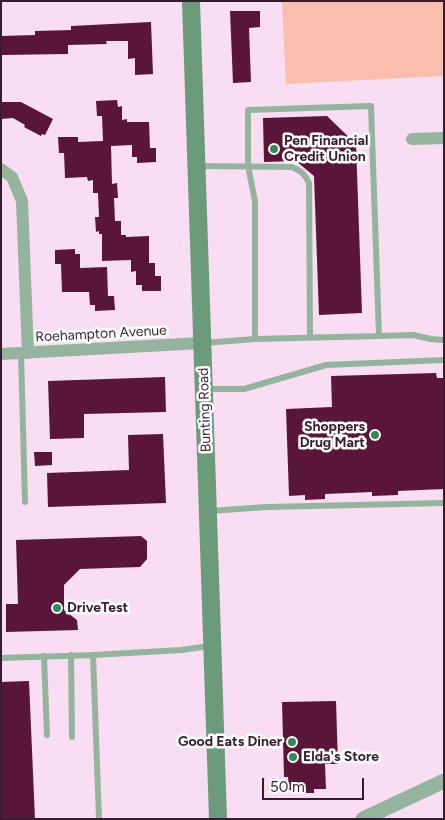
<!DOCTYPE html>
<style>
body{margin:0}
#map{position:relative;width:445px;height:820px;overflow:hidden;background:#f9ddf2;font-family:Figtree,sans-serif}
canvas{display:block}
.frame{position:absolute;inset:0;border:2px solid #351c30;pointer-events:none}
.scale{position:absolute;left:262px;top:778px;width:102px;height:22px;box-sizing:border-box;border:2px solid #351c30;border-top:0;padding-left:6px;font-size:15px;line-height:18px;white-space:nowrap;color:#351c30;-webkit-text-stroke:4px #fff;paint-order:stroke}
</style>
<div id="map">
<canvas width="445" height="820"></canvas>
<div class="frame"></div>
<div class="scale">50 m</div>
</div>
<script>
const g = document.querySelector('canvas').getContext('2d');
g.lineJoin = 'round';
function fillPath(path, color) { g.fillStyle = color; g.fill(path, 'evenodd'); }
function trace(path, color, width, dash) { g.strokeStyle = color; g.lineWidth = width; g.lineCap = dash ? 'butt' : 'round'; g.setLineDash(dash || []); g.stroke(path); }
function label(font, color, halo, rows, align = 'center') {
  g.font = font + ' Figtree,sans-serif'; g.lineWidth = 5; g.setLineDash([]); g.textBaseline = 'middle'; g.strokeStyle = halo; g.fillStyle = color; for (const [text, x, y, turn = 0] of rows) {
    g.save(); g.translate(x, y); g.rotate((+turn || 0) * Math.PI / 180); g.textAlign = isNaN(turn) ? turn : align; if (halo) g.strokeText(text, 0, 0); g.fillText(text, 0, 0); g.restore();
  }
}
const green = new Path2D(`
 M 282,1 L 444,1 L 444,76 L 286,84 Z`);
const building = new Path2D(`
 M 230,11 L 260,11 L 260,27 L 249,28 L 251,82 L 233,83 Z
 M 151,22 L 153,74 L 135,75 L 135,58 L 128,59 L 128,41 L 106,41 L 107,44 L 68,45 L 68,54 L 1,55 L 1,36 L 35,35 L 35,31 L 71,30 L 71,26 Z
 M 117,100 L 118,107 L 122,106 L 122,120 L 127,119 L 127,122 L 149,122 L 150,148 L 156,148 L 156,162 L 137,163 L 137,157 L 132,157 L 132,145 L 111,146 L 112,184 L 117,183 L 118,198 L 114,198 L 115,221 L 121,221 L 121,235 L 126,235 L 126,237 L 149,236 L 149,263 L 155,263 L 155,276 L 161,276 L 161,291 L 142,291 L 142,285 L 136,285 L 136,271 L 131,272 L 131,260 L 102,261 L 102,234 L 99,234 L 99,231 L 96,232 L 95,217 L 99,217 L 98,193 L 93,193 L 93,180 L 88,181 L 87,177 L 65,178 L 64,153 L 59,153 L 58,137 L 78,137 L 78,142 L 103,141 L 102,116 L 97,116 L 96,101 Z
 M 1,102 L 21,102 L 53,119 L 45,135 L 42,134 L 41,136 L 24,127 L 25,125 L 13,118 L 1,119 Z
 M 327,116 L 356,144 L 362,313 L 319,315 L 314,176 L 296,161 L 264,162 L 263,118 Z
 M 75,249 L 75,254 L 80,254 L 80,268 L 107,267 L 108,296 L 114,296 L 115,310 L 95,311 L 95,305 L 90,305 L 89,292 L 62,292 L 61,264 L 55,264 L 55,250 Z
 M 436,373 L 437,378 L 444,378 L 444,489 L 398,491 L 398,495 L 372,496 L 372,492 L 325,494 L 325,499 L 305,500 L 305,495 L 289,496 L 286,409 L 332,407 L 331,376 Z
 M 165,377 L 166,412 L 84,414 L 84,438 L 50,439 L 48,381 Z
 M 163,434 L 166,503 L 48,507 L 47,473 L 129,470 L 128,435 Z
 M 34,452 L 52,452 L 52,465 L 35,466 Z
 M 141,536 L 147,541 L 147,559 L 140,567 L 80,569 L 64,585 L 64,610 L 77,620 L 78,630 L 6,632 L 6,604 L 18,604 L 16,540 Z
 M 29,681 L 35,819 L 1,819 L 1,682 Z
 M 336,701 L 338,764 L 325,764 L 326,789 L 314,789 L 314,793 L 301,793 L 301,790 L 289,790 L 288,777 L 284,777 L 282,702 Z`);
const service = new Path2D(`
 M 371,106 L 379,336 L 255,339 L 255,201 L 248,166 L 248,110 Z
 M 197,166 L 292,167 C 301,171 305,174 309,183 L 310,338
 M 379,336 L 413,335 L 431,339 L 444,340
 M 204,343 L 255,339
 M 21,353 L 25,502
 M 206,389 L 244,389 L 326,365 L 444,360
 M 210,511 L 267,507 L 444,503
 M 71,655 L 72,737
 M 44,656 L 47,735
 M 1,658 L 93,655
 M 99,819 L 93,655 L 181,650 L 210,646`);
const minor = new Path2D(`
 M 412,139 L 444,138
 M 1,169 L 12,177 L 22,201 L 28,353
 M 1,354 L 202,343`);
const tertiary = new Path2D(`
 M 363,819 L 444,781`);
const secondary = new Path2D(`
 M 191,1 L 218,819`);
const markers = [
 [274,149,5,"#388758"],
 [375,435,5,"#388758"],
 [57,608,5,"#388758"],
 [292,742,5,"#388758"],
 [293,757,5,"#388758"]
];
const poiNames = [
 ["Pen Financial",284,141],
 ["Credit Union",284,157],
 ["Shoppers",365,427,"right"],
 ["Drug Mart",365,443,"right"],
 ["DriveTest",67,608],
 ["Good Eats Diner",282,742,"right"],
 ["Elda's Store",303,757]
];
const streetNames = [
 ["Roehampton Avenue",101,334,-3],
 ["Bunting Road",205,410,-92]
];
fillPath(green, '#fabeaf');
fillPath(building, '#5a1638');
trace(service, '#95b49e', 6);
trace(minor, '#95b49e', 12);
trace(tertiary, '#95b49e', 15);
trace(secondary, '#6c9b7b', 18);
for (const [x, y, r, color] of markers) { const dot = new Path2D(); dot.arc(x, y, r, 0, 2 * Math.PI); g.fillStyle = color; g.fill(dot); trace(dot, '#fff', 2); }
label('bold 14px', '#351c30', '#fff', poiNames, 'left');
label('14px', '#351c30', '#fff', streetNames);
</script>
